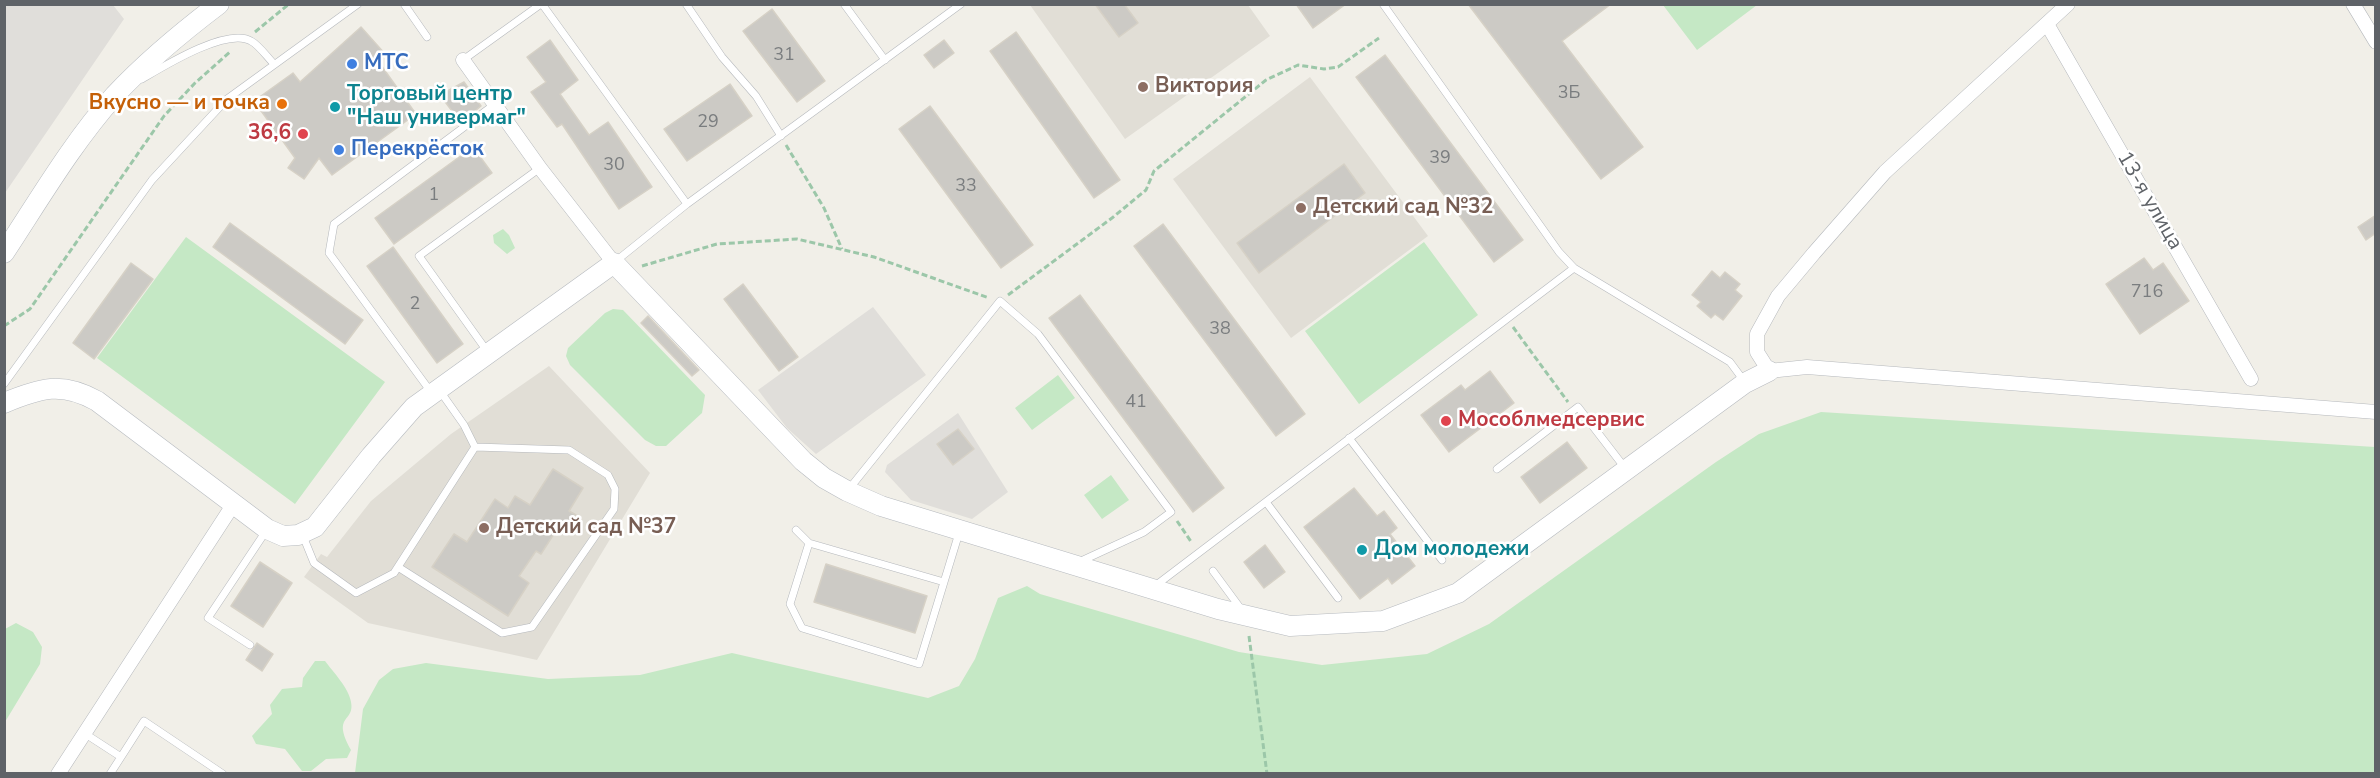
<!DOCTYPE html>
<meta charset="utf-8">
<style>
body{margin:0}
#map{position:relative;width:2380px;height:778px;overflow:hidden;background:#f1efe8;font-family:"Nunito Sans",sans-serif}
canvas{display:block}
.frame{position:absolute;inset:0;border:6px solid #5f6368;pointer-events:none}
</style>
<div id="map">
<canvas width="2380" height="778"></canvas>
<div class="frame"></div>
</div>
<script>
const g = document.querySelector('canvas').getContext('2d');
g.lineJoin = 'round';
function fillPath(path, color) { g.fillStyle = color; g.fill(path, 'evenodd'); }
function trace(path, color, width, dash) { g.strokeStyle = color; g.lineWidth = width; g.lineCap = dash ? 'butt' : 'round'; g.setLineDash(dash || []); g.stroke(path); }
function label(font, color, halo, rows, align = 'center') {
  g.font = font + ' "Nunito Sans",sans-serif'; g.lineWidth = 5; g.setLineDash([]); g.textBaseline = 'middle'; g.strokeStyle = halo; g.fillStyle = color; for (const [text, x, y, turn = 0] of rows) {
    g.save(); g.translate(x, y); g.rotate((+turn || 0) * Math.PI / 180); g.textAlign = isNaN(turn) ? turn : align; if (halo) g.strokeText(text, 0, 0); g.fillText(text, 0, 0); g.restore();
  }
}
const industrial = new Path2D(`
 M 5,4 L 113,5 L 124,19 L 5,193 Z
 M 873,307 L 926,375 L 816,454 L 787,428 L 758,390 Z
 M 958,413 L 1008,492 L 972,519 L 911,500 L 885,472 L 887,465 Z`);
const education = new Path2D(`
 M 1030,5 L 1248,5 L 1270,36 L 1125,139 Z
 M 1310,77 L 1428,236 L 1291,338 L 1173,179 Z
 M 549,366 L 650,473 L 537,660 L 368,623 L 304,577 L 321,554 L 327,557 L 371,501 L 451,434 Z`);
const green = new Path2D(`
 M 1663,5 L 1757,5 L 1697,50 Z
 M 503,229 L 509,235 L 515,248 L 507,254 L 494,243 L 493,235 Z
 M 186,237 L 385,382 L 295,504 L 97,358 Z
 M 1424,242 L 1478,315 L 1359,404 L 1305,331 Z
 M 613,309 L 623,310 L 705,395 L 702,413 L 666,446 L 656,446 L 645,440 L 570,365 L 566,356 L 568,348 L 605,313 Z
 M 1058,375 L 1075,398 L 1032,430 L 1015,408 Z
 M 1821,412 L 2375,447 L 2375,773 L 355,773 L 363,709 L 379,680 L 393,669 L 426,663 L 548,679 L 640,675 L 732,653 L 928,698 L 959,686 L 975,659 L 998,598 L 1027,586 L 1040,594 L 1239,652 L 1322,665 L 1427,654 L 1489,624 L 1716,462 L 1759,434 Z
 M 1111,475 L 1129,500 L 1102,519 L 1084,495 Z
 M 16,623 L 33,632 L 42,647 L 40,664 L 5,722 L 5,629 Z
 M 315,661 L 325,661 C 333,672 349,688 351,702 C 355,723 331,714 351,750 L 347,758 L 326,759 L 311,771 L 302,771 L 285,749 L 256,744 L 252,736 L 272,714 L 270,705 L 282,689 L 302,687 L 303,678 Z`);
const building = new Path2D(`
 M 1095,4 L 1124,4 L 1138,23 L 1119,37 Z
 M 1296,4 L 1346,4 L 1313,28 Z
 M 1468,4 L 1611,4 L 1562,41 L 1643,147 L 1601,179 Z
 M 772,9 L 825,81 L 797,102 L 743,31 Z
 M 361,27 L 386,55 L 378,61 L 416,114 L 332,175 L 319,158 L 304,179 L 288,168 L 295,158 L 254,101 L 293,73 L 300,82 Z
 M 1016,32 L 1120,180 L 1094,198 L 990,51 Z
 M 550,40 L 578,80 L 560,94 L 589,135 L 608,122 L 652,187 L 619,209 L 562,124 L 557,127 L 531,92 L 546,82 L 527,57 Z
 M 944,40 L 954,53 L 934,68 L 924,55 Z
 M 1385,55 L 1523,240 L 1494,262 L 1356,77 Z
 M 464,82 L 481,106 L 461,123 L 440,95 Z
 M 730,84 L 752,116 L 687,161 L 664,129 Z
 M 930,106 L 1033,245 L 1001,268 L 899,129 Z
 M 473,147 L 492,173 L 394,244 L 375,218 Z
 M 1344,164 L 1365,193 L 1259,273 L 1237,243 Z
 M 2376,215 L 2376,233 L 2366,240 L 2358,227 Z
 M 230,223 L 363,320 L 345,344 L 213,247 Z
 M 1163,224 L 1305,414 L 1276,436 L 1134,246 Z
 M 393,247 L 463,344 L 437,363 L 367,266 Z
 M 2144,258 L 2153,270 L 2163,263 L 2189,301 L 2140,334 L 2106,284 Z
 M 131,263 L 153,279 L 94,359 L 73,343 Z
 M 1712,271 L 1720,278 L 1725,272 L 1740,284 L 1735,290 L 1742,296 L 1723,320 L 1715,314 L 1711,318 L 1697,306 L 1701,302 L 1692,295 Z
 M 743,284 L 798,357 L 779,371 L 724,299 Z
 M 1080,295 L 1224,488 L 1193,512 L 1049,318 Z
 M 648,316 L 699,370 L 692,376 L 641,323 Z
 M 1490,371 L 1514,403 L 1449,452 L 1421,415 L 1461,385 L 1465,390 Z
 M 958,429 L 974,449 L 953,465 L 937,444 Z
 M 1567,442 L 1587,468 L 1540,503 L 1521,477 Z
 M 553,469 L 583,488 L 569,511 L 576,515 L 566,531 L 559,526 L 541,554 L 536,551 L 519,576 L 529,583 L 508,616 L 432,567 L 454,534 L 467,542 L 495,499 L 508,508 L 515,496 L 530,505 Z
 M 1354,488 L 1377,516 L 1384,511 L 1397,528 L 1390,534 L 1415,566 L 1392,584 L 1388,578 L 1360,599 L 1304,527 Z
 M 1265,545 L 1285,572 L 1264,588 L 1244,562 Z
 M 260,562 L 292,583 L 263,627 L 231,606 Z
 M 826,564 L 927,596 L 915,633 L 814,602 Z
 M 257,643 L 273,654 L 262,671 L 246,660 Z`);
const path = new Path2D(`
 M 255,32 L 289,4
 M 786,145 L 824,208 L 842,249
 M 642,266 L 717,244 L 797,239 L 874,257 L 989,298
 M 1008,295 L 1112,218 L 1146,190 L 1154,171 L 1266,80 L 1298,65 L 1324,69 L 1338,67 L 1379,38
 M 4,326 L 30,309 L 164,116 L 195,83 L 231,51
 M 1513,327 L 1568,402
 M 1177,521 L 1192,543
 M 1249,636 L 1267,774`);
const lane = new Path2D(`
 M 404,4 L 427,37
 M 542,4 L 687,204
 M 686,4 L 722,57 L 756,96 L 781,136
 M 844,4 L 885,60
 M 1383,4 L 1559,252 L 1574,268 L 1730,362 L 1744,381
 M 463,60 L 541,4
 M 142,79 C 164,66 227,27 251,41 C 259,45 267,57 274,64
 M 616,261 L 687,204 L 961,4
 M 487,351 L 419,256 L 540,168
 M 4,384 L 152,180 L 227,99 L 358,4
 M 431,392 L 329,253 L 334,224 L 495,104
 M 1349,438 L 1442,560
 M 1497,469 L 1578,407 L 1625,468
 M 849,489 L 1000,301 L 1038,334 L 1171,512 L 1144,532 L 1079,562
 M 1266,502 L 1338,598
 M 796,530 L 809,543 L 790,604 L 802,628 L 919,664 L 959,533
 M 303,536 L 314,563 L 356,593 L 394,573 L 475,447 L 464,425 L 440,391
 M 809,543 L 944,582
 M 398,567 L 502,633 L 532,627 L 614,509 L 615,489 L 608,475 L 569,450 L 475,447
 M 1213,571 L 1241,609
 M 1155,586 L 1574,268
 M 250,645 L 208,618 L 266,531
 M 84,733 L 121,757 L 110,774
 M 121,757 L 144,721 L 223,774`);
const street = new Path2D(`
 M 2068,4 L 1885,172 L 1814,253 L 1778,296 L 1757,334 L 1757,352 L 1769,371 L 1807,367 L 2376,412
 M 2353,4 L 2376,42
 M 2047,24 L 2251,379
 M 463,60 L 540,168 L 614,263
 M 58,774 L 233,505`);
const secondary = new Path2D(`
 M 4,253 C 39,200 72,143 115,95 C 146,62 182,32 219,4
 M 4,403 C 40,388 62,381 97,401 L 267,529 L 283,536 L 298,535 L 315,527 L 371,456 L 414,407 L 614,263 L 803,461 L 824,478 L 847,491 L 881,506 L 1218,609 L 1290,626 L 1383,621 L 1458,593 L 1745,383 L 1769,371`);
const markers = [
 [352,64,6,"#3f7fe0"],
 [1143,87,6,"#8d6e63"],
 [282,104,6,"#e8710a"],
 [335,107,6,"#0f9aa8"],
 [303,134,6,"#e0444e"],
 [339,150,6,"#3f7fe0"],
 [1301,208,6,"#8d6e63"],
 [1446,421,6,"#e0444e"],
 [484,528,6,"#8d6e63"],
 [1362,550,6,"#0f9aa8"]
];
const numberNames = [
 ["31",784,56],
 ["3Б",1569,94],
 ["29",708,123],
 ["39",1440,159],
 ["30",614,166],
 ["33",966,187],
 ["1",434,196],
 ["716",2147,293],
 ["2",415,305],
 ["38",1220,330],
 ["41",1136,403]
];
const shopNames = [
 ["МТС",364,64],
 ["Перекрёсток",351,150]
];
const educationNames = [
 ["Виктория",1155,87],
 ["Детский сад №32",1313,208],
 ["Детский сад №37",496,528]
];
const cultureNames = [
 ["Торговый центр",347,95],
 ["\"Наш универмаг\"",347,119],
 ["Дом молодежи",1374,550]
];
const foodNames = [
 ["Вкусно — и точка",270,104]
];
const healthNames = [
 ["36,6",291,134],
 ["Мособлмедсервис",1458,421,"left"]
];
const streetNames = [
 ["13-я улица",2149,201,60]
];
fillPath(industrial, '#e0deda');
fillPath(education, '#e1ded6');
fillPath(green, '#c5e8c5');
fillPath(building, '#cccac5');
trace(building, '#d6d1c6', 1.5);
trace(lane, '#b5b8bc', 8);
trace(street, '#b5b8bc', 15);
trace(secondary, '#b6babf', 21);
trace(path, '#9cc7a9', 3, [6, 3]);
trace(lane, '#fff', 7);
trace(street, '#fff', 14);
trace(secondary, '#fff', 20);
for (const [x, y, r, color] of markers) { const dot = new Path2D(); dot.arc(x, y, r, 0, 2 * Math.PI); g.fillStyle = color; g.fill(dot); trace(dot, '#fff', 2); }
label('18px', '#7a7d7f', null, numberNames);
label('bold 21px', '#366cbe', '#fff', shopNames, 'left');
label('bold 21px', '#785e54', '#fff', educationNames, 'left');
label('bold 21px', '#0d838f', '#fff', cultureNames, 'left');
label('bold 21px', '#c56008', '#fff', foodNames, 'right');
label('bold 21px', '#be3a42', '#fff', healthNames, 'right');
label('21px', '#5f6368', '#fff', streetNames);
</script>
